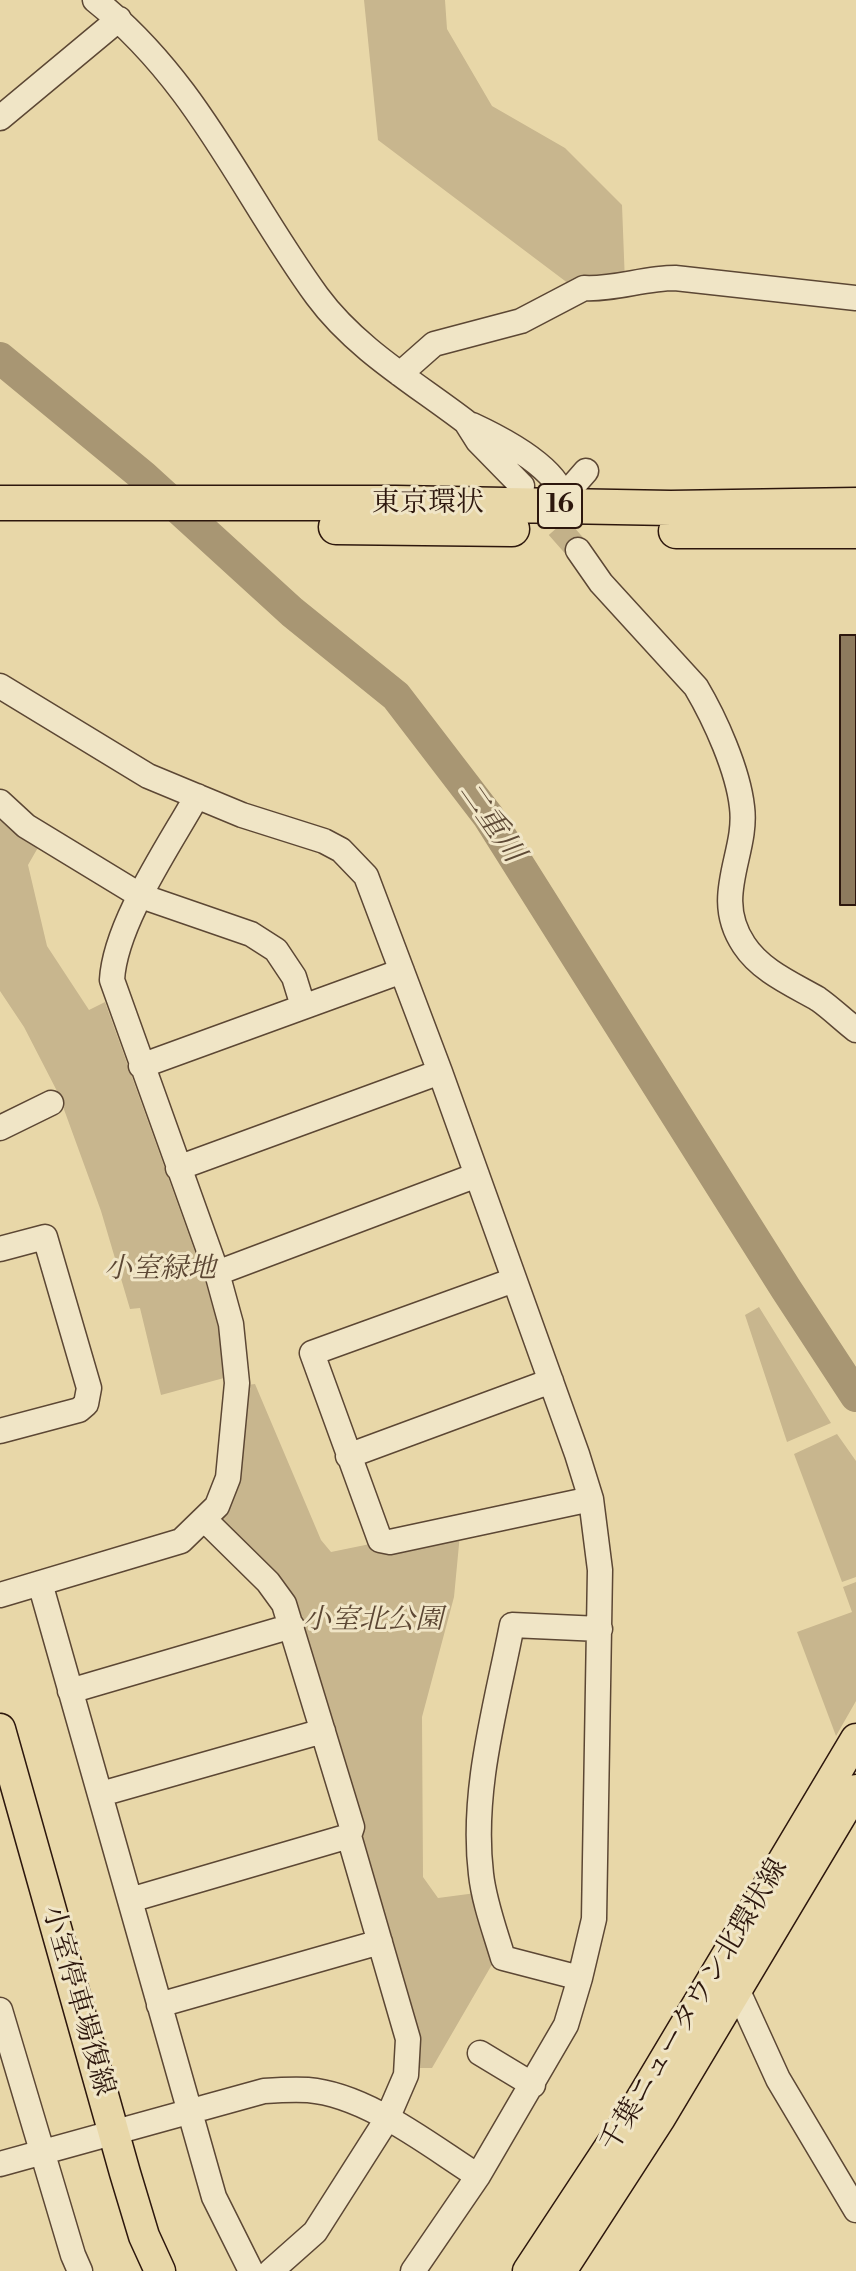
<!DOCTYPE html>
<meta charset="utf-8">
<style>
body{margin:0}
canvas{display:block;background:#e8d7a8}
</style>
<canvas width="856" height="2271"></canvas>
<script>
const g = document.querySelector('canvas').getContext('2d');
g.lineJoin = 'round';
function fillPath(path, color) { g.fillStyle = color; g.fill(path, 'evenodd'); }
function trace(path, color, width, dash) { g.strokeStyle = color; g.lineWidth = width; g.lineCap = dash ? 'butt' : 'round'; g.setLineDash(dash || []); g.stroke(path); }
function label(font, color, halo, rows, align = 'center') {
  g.font = font + ' "Libre Bodoni","Noto Serif JP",serif'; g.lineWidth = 6; g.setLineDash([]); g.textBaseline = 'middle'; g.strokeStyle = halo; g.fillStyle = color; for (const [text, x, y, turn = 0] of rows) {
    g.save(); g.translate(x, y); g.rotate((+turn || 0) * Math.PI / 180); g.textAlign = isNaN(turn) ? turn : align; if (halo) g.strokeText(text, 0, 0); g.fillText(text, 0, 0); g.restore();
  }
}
const green = new Path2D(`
 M 364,0 L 445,0 L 447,29 L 492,106 L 565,148 L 622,205 L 625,283 L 585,296 L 378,140 Z
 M 0,813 L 40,844 L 28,865 L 47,946 L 89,1010 L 105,1002 L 204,1277 L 219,1329 L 224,1378 L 161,1395 L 140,1308 L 130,1309 L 101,1211 L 58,1093 L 24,1027 L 0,991 Z
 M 759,1307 L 831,1423 L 787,1442 L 745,1315 Z
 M 255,1384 L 321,1540 L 331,1552 L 375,1543 L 460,1534 L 454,1597 L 422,1717 L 423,1877 L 438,1898 L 476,1893 L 494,1961 L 432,2068 L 415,2068 L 298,1622 L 226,1529 L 222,1516 L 236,1491 L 247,1385 Z
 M 837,1434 L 856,1461 L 856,1577 L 842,1582 L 794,1454 Z
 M 856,1582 L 856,1701 L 836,1736 L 797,1632 L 852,1612 L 843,1587 Z`);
const river = new Path2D(`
 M 0,358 L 143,476 L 292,612 L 396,696 L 488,816 L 786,1289 L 856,1396`);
const building = new Path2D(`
 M 840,635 L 856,635 L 856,905 L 840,905 Z`);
const minorTunnel = new Path2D(`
 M 534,500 L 578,550`);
const minor = new Path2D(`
 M 95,0 C 198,82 242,193 317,296 C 356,349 415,383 466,422 L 478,441 L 522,486
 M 0,118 L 119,19
 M 400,374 L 434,344 L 521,321 L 584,288 C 612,290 645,278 675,278 L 856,298
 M 472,425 C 500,438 566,471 564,506
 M 565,495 L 586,471
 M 578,550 L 601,583 L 696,687 C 715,719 738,770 742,807 C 748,854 711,896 744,945 C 761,971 792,984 818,999 C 831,1008 843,1020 856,1030
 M 0,686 L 148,776 L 242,815 L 324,841 L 341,850 L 366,876 L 440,1072 L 577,1454 L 591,1499 L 600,1570 L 594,1919 L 580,1978 L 566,2025 L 478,2176 L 413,2271
 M 0,802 L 26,826 L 141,896 L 251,934 L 276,950 L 294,977 L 303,1006
 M 141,1066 L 402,971
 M 0,1128 L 51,1103
 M 178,1168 L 440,1072
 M 0,1249 L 45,1237 L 89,1388 L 86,1404 L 79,1410 L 0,1431
 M 217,1273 L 477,1175
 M 514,1280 L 312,1353 L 380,1540 L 390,1542 L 591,1499
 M 348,1456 L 551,1381
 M 205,1520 L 268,1582 L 284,1604 L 352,1827 L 349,1836 L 408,2039 L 406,2075 L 387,2119 L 315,2232 L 271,2271
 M 40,1583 L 214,2197 L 251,2271
 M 0,1595 L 181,1541 L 217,1506 L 228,1478 L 237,1383 L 231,1324 L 217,1273 L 112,980 C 115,924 169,846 197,796
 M 70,1691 L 292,1626
 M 101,1794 L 323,1731
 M 130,1900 L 349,1836
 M 580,1978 L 503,1958 C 495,1931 484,1902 481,1874 C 471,1791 496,1707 512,1625 L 600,1629
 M 737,1989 L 778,2079 L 856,2210
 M 159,2005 L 380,1942
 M 0,2010 L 73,2255 L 80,2271
 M 480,2053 L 533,2085
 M 0,2164 L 264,2091 C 278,2090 294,2089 308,2090 C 367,2095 429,2145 478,2176`);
const major = new Path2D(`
 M 0,1729 L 125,2173 L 144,2236 L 160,2271
 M 528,2271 L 640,2101 L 856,1739
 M 561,2271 L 660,2118 L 856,1790`);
const highway = new Path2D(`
 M 0,503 L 396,503 L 671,508 L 856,505
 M 336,527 L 512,529
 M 676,531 L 856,531`);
const shields = [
 [560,506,44]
];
const shieldNames = [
 ["16",560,506]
];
const streetNames = [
 ["東京環状",428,504],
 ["小室停車場復線",77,2001,74],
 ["千葉ニュータウン北環状線",695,2006,-59]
];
const parkNames = [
 ["小室緑地",160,1270],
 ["小室北公園",373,1621]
];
const waterNames = [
 ["二重川",490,823,55]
];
fillPath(green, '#c8b68e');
trace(river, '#a89673', 32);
fillPath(building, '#8e7b5e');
trace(building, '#2d170d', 2);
trace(minorTunnel, '#c3b189', 24, [24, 12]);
trace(minor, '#5c4734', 27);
trace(major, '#2d170d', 33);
trace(highway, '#2d170d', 37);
trace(minor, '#f0e5c6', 24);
trace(major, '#e8d7a8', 30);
trace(highway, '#e8d7a8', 34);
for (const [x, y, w] of shields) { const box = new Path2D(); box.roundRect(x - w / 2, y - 22, w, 44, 6); g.fillStyle = '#f0e5c6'; g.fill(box); trace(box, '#2d170d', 2); }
label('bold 26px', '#2d170d', null, shieldNames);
label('28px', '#2d170d', '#f0e5c6', streetNames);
label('italic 28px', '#5c4734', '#f0e5c6', parkNames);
label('italic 30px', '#5e4a36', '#f0e5c6', waterNames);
</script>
